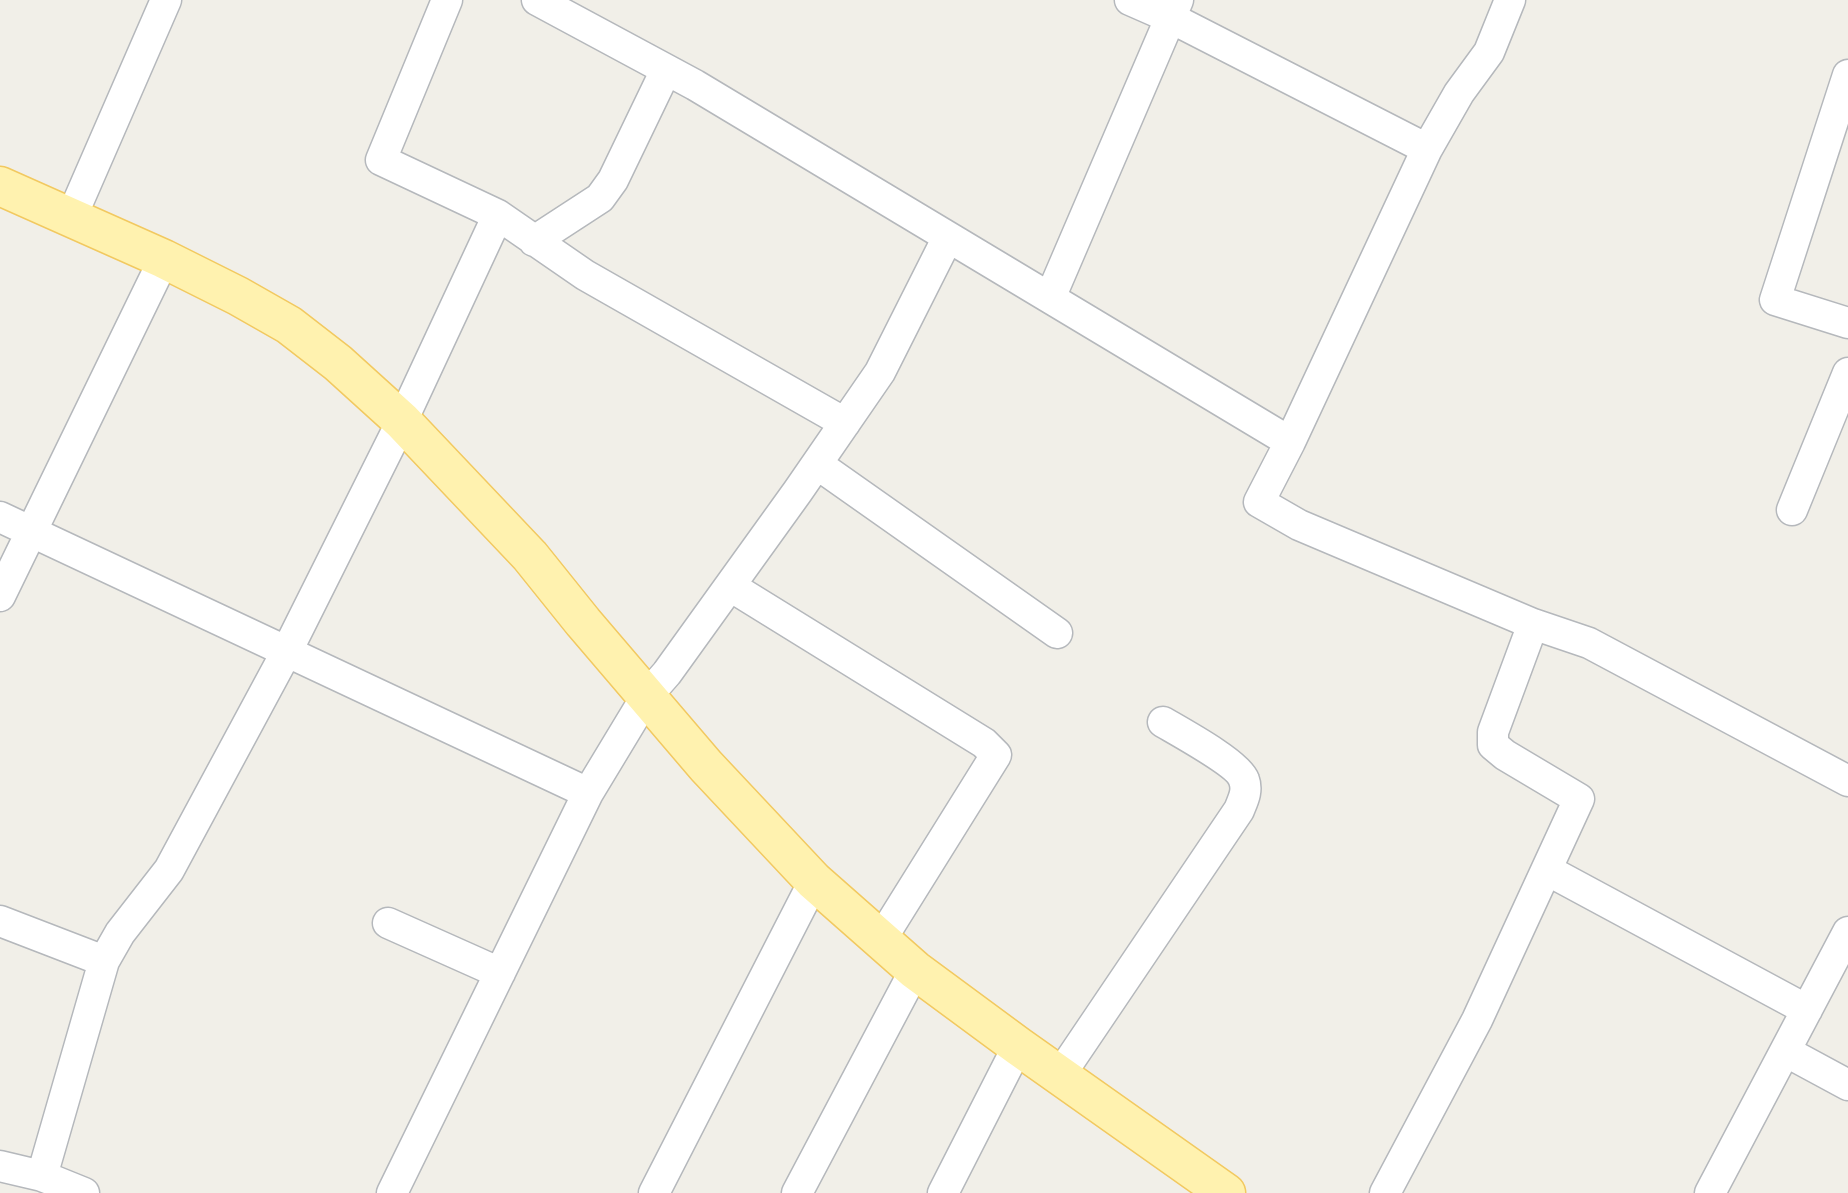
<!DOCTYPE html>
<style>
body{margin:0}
canvas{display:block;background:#f1efe8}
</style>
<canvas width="1848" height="1193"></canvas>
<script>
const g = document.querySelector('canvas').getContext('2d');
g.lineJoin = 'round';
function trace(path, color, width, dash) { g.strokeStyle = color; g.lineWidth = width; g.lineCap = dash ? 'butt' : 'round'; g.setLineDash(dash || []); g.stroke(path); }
const minor = new Path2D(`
 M 537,0 L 695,85 L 1290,442
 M 1130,0 L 1171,18 L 1427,149
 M 1848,75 L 1775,300 L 1848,323
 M 498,215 L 585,275 L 845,423
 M 71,218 L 166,0
 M 534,241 L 600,198 L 613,180 L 666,70
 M 1050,298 L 1178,0
 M 817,464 L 1057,633
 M 1792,510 L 1848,373
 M 0,517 L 588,793
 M 730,586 L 984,743 L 996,755 L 880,941
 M 0,596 L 164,259
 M 1533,624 L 1589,643 L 1848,781
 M 1547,870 L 1807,1010
 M 0,921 L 104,961
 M 388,923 L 500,973
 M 1785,1051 L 1848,1085
 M 1060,1075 L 1239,810 C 1243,800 1248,791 1244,780 C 1239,764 1180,732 1163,722
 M 0,1166 L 42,1176 L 84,1193
 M 42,1176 L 104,961 L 120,933 L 169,870 L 287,651 L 402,421 L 498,215 L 381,160 L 447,0
 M 392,1193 L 588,793 L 646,697 L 667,673 L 798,491 L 880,372 L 948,237
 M 654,1193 L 814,881
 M 797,1193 L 915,970
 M 943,1193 L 1018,1046
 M 1385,1193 L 1477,1020 L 1579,799 L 1505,755 L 1493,745 L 1493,732 L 1533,624 L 1299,525 L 1259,502 L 1290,442 L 1427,149 L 1459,93 L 1489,52 L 1510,0
 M 1710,1193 L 1848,932`);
const major = new Path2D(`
 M 0,186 L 164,259 L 238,296 L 289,325 L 338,363 L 402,421 L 530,556 L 583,622 L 706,766 L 814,881 L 915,970 L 1018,1046 L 1226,1193`);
trace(minor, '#b5b8bc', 33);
trace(major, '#f2c960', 41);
trace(minor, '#fff', 30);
trace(major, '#fff2af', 38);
</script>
